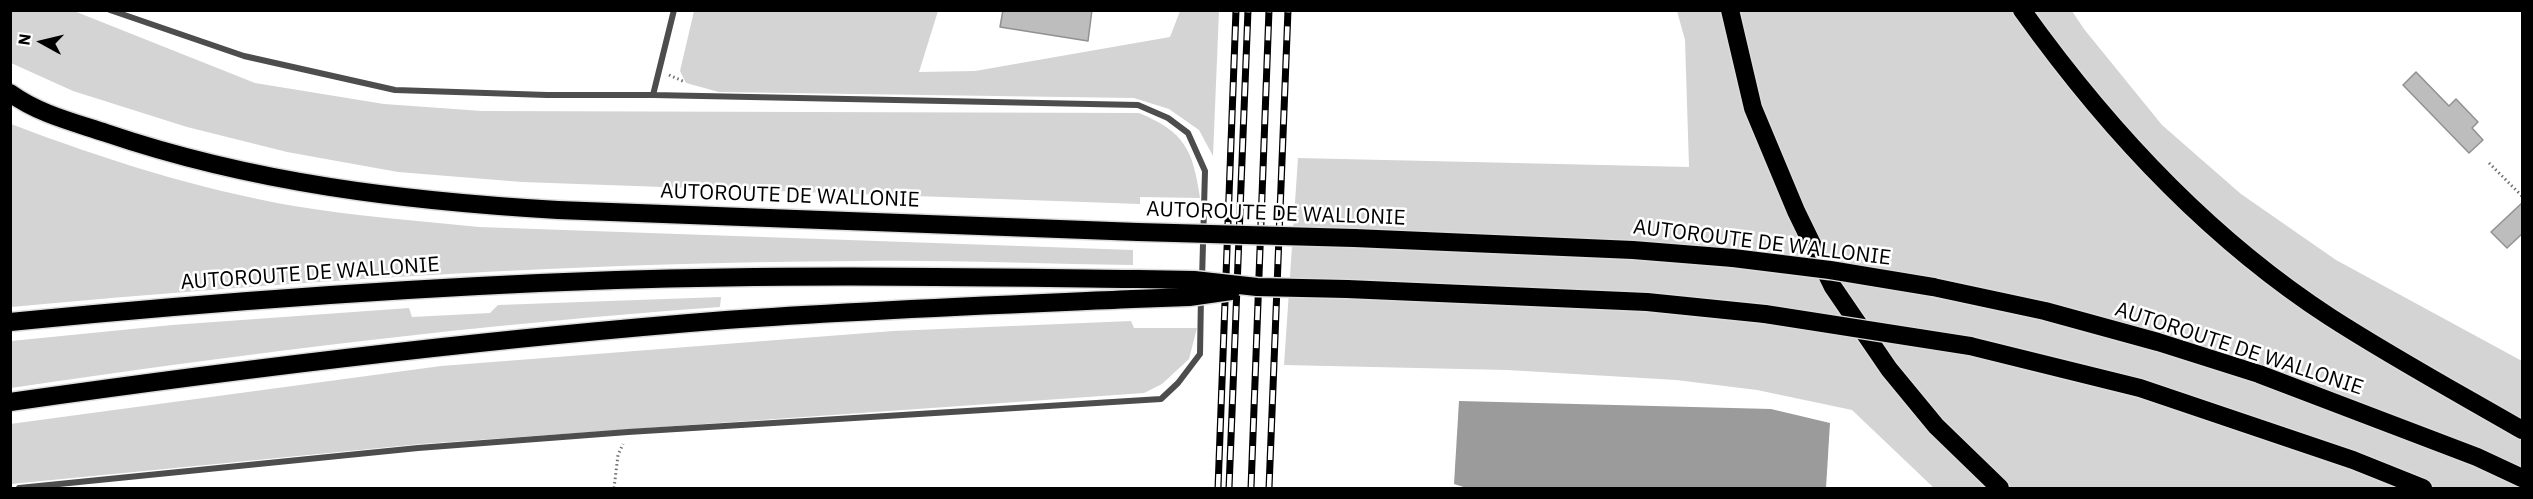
<!DOCTYPE html>
<style>
body{margin:0}
#map{position:relative;width:2533px;height:499px;overflow:hidden;background:#fff;font-family:"IBM Plex Sans",sans-serif}
canvas{display:block}
.frame{position:absolute;inset:0;border:12px solid #000;pointer-events:none}
.north{position:absolute;left:12px;top:12px;width:60px;height:60px;-webkit-text-stroke:4px #fff;paint-order:stroke;rotate:278deg;font-size:16px;font-weight:700;line-height:24px;text-align:center;color:#000}
.north::after{content:'';display:block;margin:auto;width:21px;height:27px;background:#000;clip-path:polygon(50% 0,100% 100%,50% 72%,0 100%)}
</style>
<div id="map">
<canvas width="2533" height="499"></canvas>
<div class="frame"></div>
<div class="north">N</div>
</div>
<script>
const g = document.querySelector('canvas').getContext('2d');
g.lineJoin = 'round';
function fillPath(path, color) { g.fillStyle = color; g.fill(path, 'evenodd'); }
function trace(path, color, width, dash) { g.strokeStyle = color; g.lineWidth = width; g.lineCap = dash ? 'butt' : 'round'; g.setLineDash(dash || []); g.stroke(path); }
function label(font, color, halo, rows, align = 'center') {
  g.font = font + ' "IBM Plex Sans",sans-serif'; g.lineWidth = 5; g.setLineDash([]); g.textBaseline = 'middle'; g.strokeStyle = halo; g.fillStyle = color; for (const [text, x, y, turn = 0] of rows) {
    g.save(); g.translate(x, y); g.rotate((+turn || 0) * Math.PI / 180); g.textAlign = isNaN(turn) ? turn : align; if (halo) g.strokeText(text, 0, 0); g.fillText(text, 0, 0); g.restore();
  }
}
const green = new Path2D(`
 M 74,11 L 255,83 L 384,104 L 482,111 L 1139,113 C 1185,132 1193,150 1200,198 L 1140,197 L 1140,204 L 522,182 L 398,172 L 287,152 L 187,127 L 73,91 L 11,63 L 11,11 Z
 M 694,11 L 938,11 L 919,72 L 975,71 L 1170,37 L 1180,11 L 1219,11 L 1213,156 L 1199,130 L 1169,109 L 1134,98 L 719,92 L 686,83 L 680,71 Z
 M 1677,11 L 2072,11 L 2084,29 L 2162,125 L 2241,194 L 2336,260 L 2522,361 L 2522,488 L 1934,488 L 1852,410 L 1757,390 L 1676,380 L 1507,370 L 1284,365 L 1298,158 L 1689,167 L 1685,40 Z
 M 11,124 C 103,159 197,189 294,206 C 355,216 418,221 479,227 L 1133,250 L 1133,265 C 1043,264 952,260 862,261 C 577,262 294,281 11,307 Z
 M 721,297 L 720,307 C 482,324 246,353 11,388 L 11,341 L 172,325 L 409,308 L 412,317 L 490,313 L 498,305 Z
 M 1131,321 L 1134,328 L 1197,328 L 1189,359 L 1162,384 L 1144,393 L 421,444 L 11,484 L 10,424 L 441,366 L 893,331 Z`);
const water = new Path2D(`
 M 1459,401 L 1771,409 L 1830,423 L 1826,488 L 1467,488 L 1454,484 Z`);
const building = new Path2D(`
 M 1003,10 L 1092,10 L 1088,41 L 1000,27 Z
 M 2416,72 L 2449,106 L 2456,99 L 2478,122 L 2472,128 L 2483,140 L 2469,153 L 2403,85 Z
 M 2523,202 L 2523,233 L 2507,248 L 2491,232 Z`);
const path = new Path2D(`
 M 669,75 L 685,82
 M 2489,163 L 2522,196
 M 614,488 L 618,455 L 623,444`);
const minor = new Path2D(`
 M 110,10 L 244,56 L 395,90 L 547,95 L 653,95 L 1138,105 L 1168,118 L 1188,133 L 1205,171 L 1202,280
 M 653,95 L 674,10
 M 19,488 L 418,448 L 628,432 L 1161,399 L 1178,383 L 1200,354 L 1201,296`);
const motorway = new Path2D(`
 M 1730,10 L 1753,108 L 1796,211 L 1833,287 L 1889,369 L 1936,426 L 2000,488
 M 2022,10 C 2107,129 2207,237 2330,317 C 2392,357 2458,393 2522,430
 M 10,93 C 39,114 73,122 106,133 C 253,183 404,201 558,210 L 1138,232
 M 1354,238 L 1633,250 L 1733,258
 M 1933,287 L 2045,311 L 2158,342 L 2259,374 L 2477,457 L 2522,478
 M 1347,289 L 1647,302 L 1765,314
 M 10,322 C 212,302 414,287 616,280 C 790,274 964,277 1138,279
 M 1970,346 L 2140,388 L 2353,460 L 2423,488
 M 10,402 C 248,368 486,339 726,320 C 861,310 997,305 1133,299`);
const rail = new Path2D(`
 M 1218,488 L 1236,10
 M 1229,488 L 1248,10
 M 1251,488 L 1269,10
 M 1269,488 L 1288,10`);
const motorwayBridge = new Path2D(`
 M 1138,232 L 1354,238
 M 1733,258 L 1830,270 L 1933,287
 M 1138,279 L 1194,280 L 1257,287 L 1347,289
 M 1133,299 L 1189,297 L 1231,291
 M 1765,314 L 1970,346`);
const streetNames = [
 ["AUTOROUTE DE WALLONIE",790,196,2],
 ["AUTOROUTE DE WALLONIE",1276,214,2],
 ["AUTOROUTE DE WALLONIE",1762,243,7],
 ["AUTOROUTE DE WALLONIE",310,274,-4],
 ["AUTOROUTE DE WALLONIE",2239,349,18]
];
fillPath(green, '#d4d4d4');
fillPath(water, '#9b9b9b');
fillPath(building, '#bdbdbd');
trace(building, '#919191', 1.5);
trace(motorway, '#dbdbdb', 21);
trace(path, '#6f6f6f', 3, [1.5, 3]);
trace(minor, '#4d4d4d', 6);
trace(motorway, '#000', 18);
trace(rail, '#000', 7);
trace(rail, '#fff', 4.5, [14]);
trace(motorwayBridge, '#dbdbdb', 21, []);
trace(motorwayBridge, '#000', 18);
label('21px', '#000', '#fff', streetNames);
</script>
